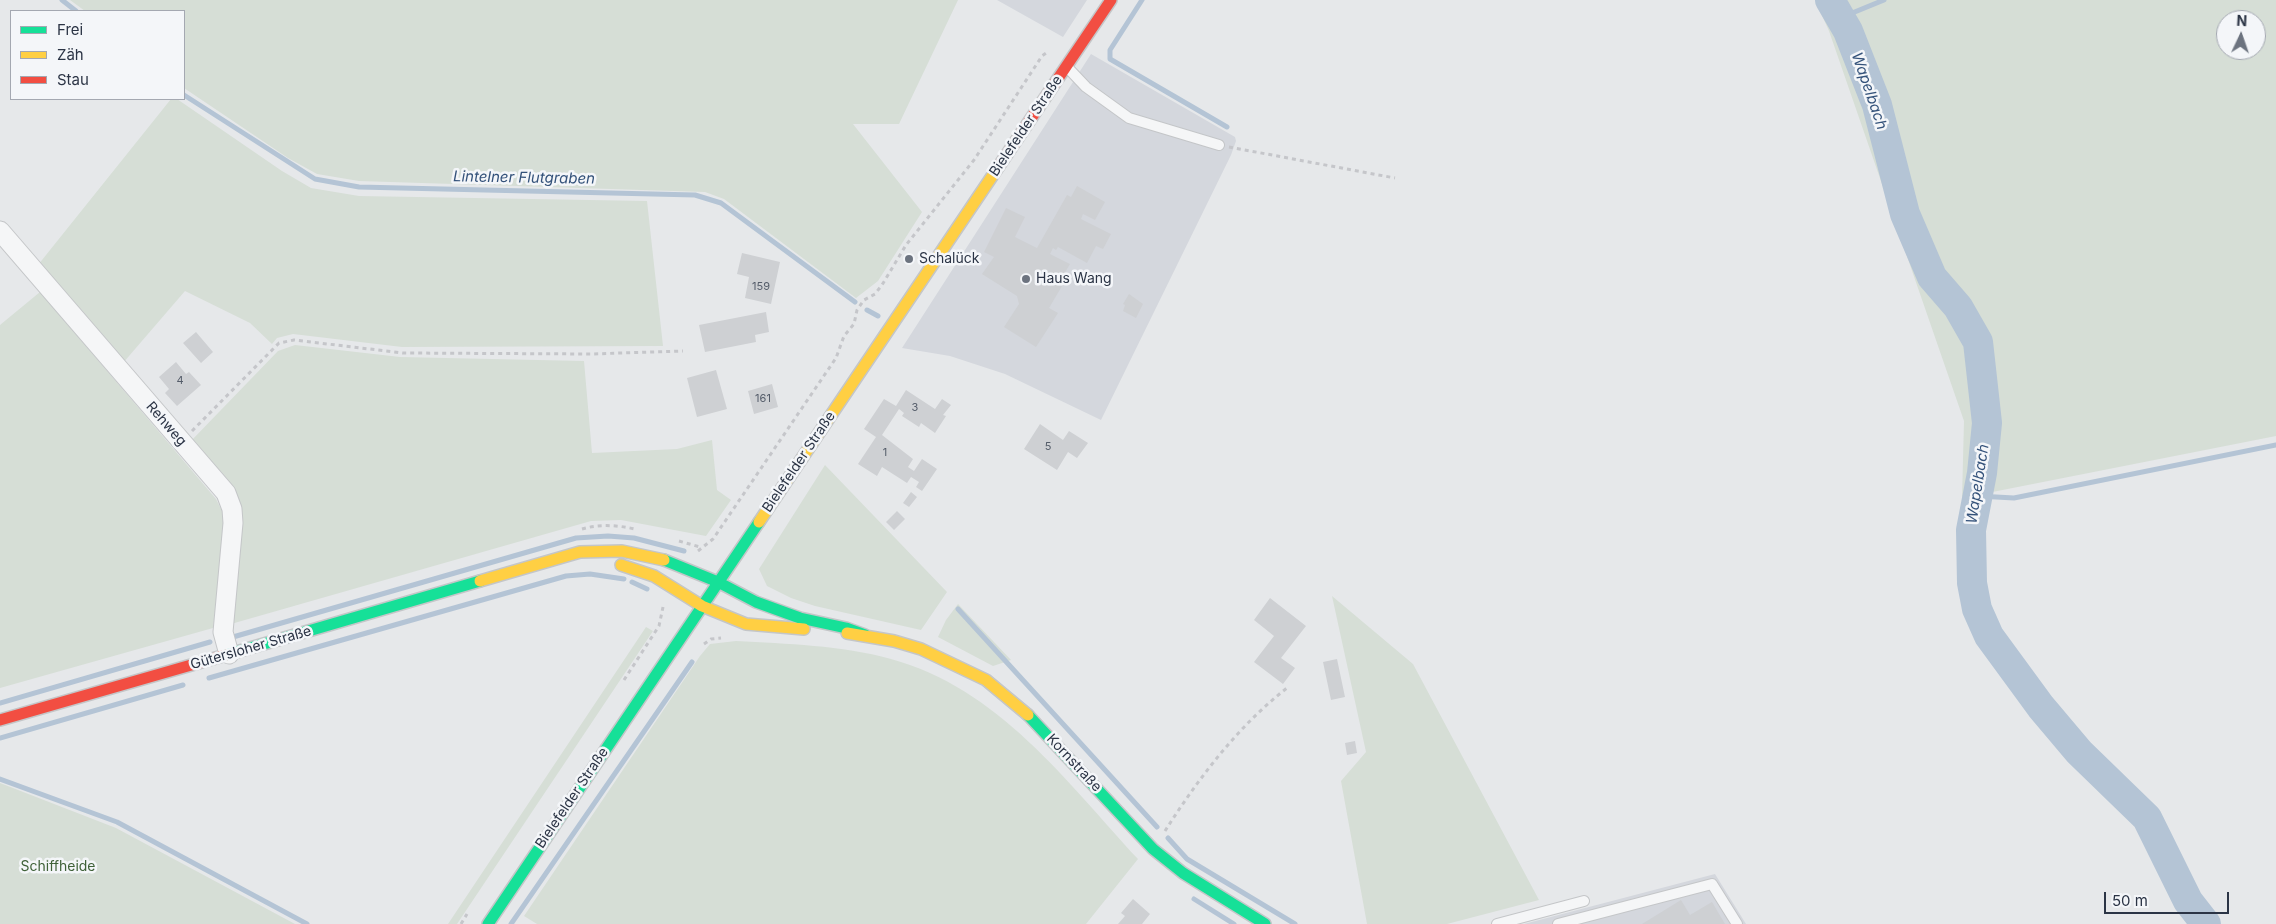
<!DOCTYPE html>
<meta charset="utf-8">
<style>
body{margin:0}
#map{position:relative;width:2276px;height:924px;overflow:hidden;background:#e6e8ea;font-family:Inter,sans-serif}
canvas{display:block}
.legend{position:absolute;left:10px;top:10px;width:175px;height:90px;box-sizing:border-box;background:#f4f6f9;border:1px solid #a4a8b1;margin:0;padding:6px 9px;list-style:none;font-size:15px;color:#2b3445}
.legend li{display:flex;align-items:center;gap:10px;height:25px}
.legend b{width:25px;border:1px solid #a4a8b1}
.north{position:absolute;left:2216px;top:10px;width:50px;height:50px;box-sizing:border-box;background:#f4f6f9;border:1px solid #a4a8b1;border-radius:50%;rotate:3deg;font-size:14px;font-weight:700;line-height:20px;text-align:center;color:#2b3445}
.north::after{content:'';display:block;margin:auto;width:18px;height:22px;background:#6c737f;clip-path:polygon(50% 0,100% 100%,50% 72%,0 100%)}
.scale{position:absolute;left:2104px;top:892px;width:125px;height:22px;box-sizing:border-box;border:2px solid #2b3445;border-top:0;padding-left:6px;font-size:15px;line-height:18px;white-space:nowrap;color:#2b3445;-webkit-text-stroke:4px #f4f6f9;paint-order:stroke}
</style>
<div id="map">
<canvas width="2276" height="924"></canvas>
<ul class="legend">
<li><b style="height:6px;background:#16e098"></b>Frei</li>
<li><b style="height:6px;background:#ffcf43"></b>Zäh</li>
<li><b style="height:6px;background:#f24e42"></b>Stau</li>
</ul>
<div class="north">N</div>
<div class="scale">50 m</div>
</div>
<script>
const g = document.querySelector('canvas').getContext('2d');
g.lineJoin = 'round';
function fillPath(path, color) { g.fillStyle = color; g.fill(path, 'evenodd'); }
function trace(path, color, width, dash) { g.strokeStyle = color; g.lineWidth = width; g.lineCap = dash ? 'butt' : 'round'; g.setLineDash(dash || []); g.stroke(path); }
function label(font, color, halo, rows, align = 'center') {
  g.font = font + ' Inter,sans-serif'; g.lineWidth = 5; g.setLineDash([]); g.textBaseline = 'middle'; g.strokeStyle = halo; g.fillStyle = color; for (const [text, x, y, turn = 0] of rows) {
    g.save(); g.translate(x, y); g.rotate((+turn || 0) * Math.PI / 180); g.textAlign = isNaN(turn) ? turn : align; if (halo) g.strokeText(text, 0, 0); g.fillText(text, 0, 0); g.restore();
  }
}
const built = new Path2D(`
 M 997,0 L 1087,0 L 1063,37 Z
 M 1091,54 L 1235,137 L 1236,141 L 1231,155 L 1101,420 L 1005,374 L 950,356 L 902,348 Z
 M 1715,874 L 1746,924 L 1524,924 Z`);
const green = new Path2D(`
 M 70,0 L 958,0 L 899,124 L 853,124 L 922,212 L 878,281 L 856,298 L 724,199 L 705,192 L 359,181 L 317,174 L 288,158 L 184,88 L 184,11 L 85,11 Z
 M 1815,0 L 2276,0 L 2276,436 L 1962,498 L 1964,421 L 1829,31 ZM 2226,20 L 2256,20 L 2256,50 L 2226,50 Z
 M 171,99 L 177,99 L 282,171 L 311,188 L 359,196 L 647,201 L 663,346 L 402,347 L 293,334 L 277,338 L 272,344 L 250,323 L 185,291 L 123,363 L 38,265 Z
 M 40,292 L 216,499 L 223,513 L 226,523 L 213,628 L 0,688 L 0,325 Z
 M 295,345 L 400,357 L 584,361 L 592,453 L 677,449 L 712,440 L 717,490 L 731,500 L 706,536 L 621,520 L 591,521 L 231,624 L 240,524 L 190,442 L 278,351 Z
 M 825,465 L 947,592 L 921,630 L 815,606 L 791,598 L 767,586 L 759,569 Z
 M 1332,596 L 1413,664 L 1539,900 L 1447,924 L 1367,924 L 1341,781 L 1366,752 Z
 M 958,604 L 1011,660 L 993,666 L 938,637 L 946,620 Z
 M 646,627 L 653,631 L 457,924 L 448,924 Z
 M 736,641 C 787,644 841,645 891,659 C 998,688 1066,781 1138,859 L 1086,924 L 537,924 L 524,916 L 700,656 L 710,644 Z
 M 0,783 L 116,828 L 295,924 L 0,924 Z`);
const stream = new Path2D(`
 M 62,0 L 76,11
 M 1142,0 L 1110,50 L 1110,59 L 1227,127
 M 1840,18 L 1884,0
 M 184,95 L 315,179 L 359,187 L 695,195 L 721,203 L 855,302
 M 867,310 L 878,316
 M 1978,496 L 2014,498 L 2276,445
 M 632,582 L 647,589
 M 958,609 L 1157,827
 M 233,637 L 576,538 L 608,536 L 634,538 L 684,551
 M 209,678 L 566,576 L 590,574 L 624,579
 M 0,703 L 210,642
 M 0,738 L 183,685
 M 0,779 L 117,822 L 307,924
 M 1168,838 L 1187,859 L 1295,924
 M 1194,899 L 1234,924
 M 511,924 L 692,662`);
const river = new Path2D(`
 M 1830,0 L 1848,31 L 1877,105 L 1905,214 L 1932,277 L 1958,307 L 1978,342 L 1987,423 L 1982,473 L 1971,530 L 1972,583 L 1977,609 L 1989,636 L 2041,707 L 2079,752 L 2147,818 L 2188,901 L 2206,924`);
const building = new Path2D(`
 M 1077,186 L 1105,202 L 1095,220 L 1083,214 L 1081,219 L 1111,234 L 1103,249 L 1096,246 L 1087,263 L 1058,247 L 1056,250 L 1053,248 L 1050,254 L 1070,264 L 1058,284 L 1062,286 L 1049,308 L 1058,313 L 1036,347 L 1004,327 L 1019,304 L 1017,296 L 982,274 L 994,257 L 984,252 L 1006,208 L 1025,217 L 1015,237 L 1037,248 L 1067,195 L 1071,197 Z
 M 742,253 L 780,262 L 771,304 L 745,298 L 749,277 L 737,274 Z
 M 1129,294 L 1143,304 L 1136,318 L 1123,311 L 1125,305 L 1123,304 Z
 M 766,312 L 769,332 L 755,335 L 756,342 L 705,352 L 699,325 Z
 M 196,332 L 213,352 L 201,363 L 183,343 Z
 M 176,362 L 186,374 L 189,372 L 201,385 L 177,406 L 165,393 L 169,389 L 159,377 Z
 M 716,370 L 727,409 L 697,417 L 687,378 Z
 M 772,384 L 778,407 L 754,414 L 748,391 Z
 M 906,390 L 935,409 L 942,399 L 951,405 L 943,415 L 946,416 L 935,433 L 921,423 L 919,427 L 902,416 L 904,413 L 899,409 L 882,435 L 913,459 L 908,467 L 914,471 L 922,459 L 937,469 L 922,491 L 916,487 L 919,482 L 911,477 L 907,483 L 882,467 L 877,476 L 858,464 L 876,437 L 864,429 L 884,399 L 896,406 Z
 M 1040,424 L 1063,440 L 1069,431 L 1088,443 L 1077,458 L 1068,452 L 1057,470 L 1024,449 Z
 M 911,492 L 917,497 L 909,507 L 903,503 Z
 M 897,511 L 905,519 L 894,530 L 886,522 Z
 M 1270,598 L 1306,626 L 1281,658 L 1295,668 L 1283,684 L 1254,662 L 1274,636 L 1254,620 Z
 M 1337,659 L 1345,697 L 1331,700 L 1323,662 Z
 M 1355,741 L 1357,753 L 1347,755 L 1345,743 Z
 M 1133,899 L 1150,914 L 1142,924 L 1118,924 L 1125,916 L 1121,913 Z
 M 1681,900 L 1690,915 L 1712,902 L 1725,924 L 1642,924 Z`);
const path = new Path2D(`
 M 1229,147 L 1395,178
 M 192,431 L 279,343 L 294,340 L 403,353 L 591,354 L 683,351
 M 582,529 C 599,524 617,525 635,529
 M 679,541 L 700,547
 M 698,551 L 713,539 L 836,358 L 844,336 L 854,324 L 857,310 L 864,300 L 875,294 L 882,285 L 906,245 L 974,160 L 1042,56 L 1049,51
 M 704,644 L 711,639 L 721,638
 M 624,680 L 659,626 L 663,607
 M 1165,831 C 1198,779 1238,726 1287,688
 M 461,924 L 467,914`);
const lane = new Path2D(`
 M 1067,67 L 1086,87 L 1129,118 L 1219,145
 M 1497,924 L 1584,901
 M 1558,924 L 1712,884 L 1737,924`);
const street = new Path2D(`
 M 0,231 L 226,493 L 232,509 L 233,523 L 223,632 L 229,654`);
const fast = new Path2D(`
 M 664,560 L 718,582 L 756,602 L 800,618 L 846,628 L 865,635
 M 226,655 L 480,581
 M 1028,715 L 1153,849 L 1183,873 L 1265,924
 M 488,924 L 759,522`);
const slow = new Path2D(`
 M 759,522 L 999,166
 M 621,565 L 654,576 L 702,606 L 746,624 L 804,629
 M 480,581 L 580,552 L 622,551 L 664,560
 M 847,633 L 894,641 L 921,649 L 986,680 L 1028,715`);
const jam = new Path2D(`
 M 999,166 L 1111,0
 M 0,720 L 226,655`);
const markers = [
 [909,259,5,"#6c737f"],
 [1026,279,5,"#6c737f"]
];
const numberNames = [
 ["159",761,287],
 ["4",180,381],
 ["161",763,399],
 ["3",915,408],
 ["5",1048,447],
 ["1",885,453]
];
const streetNames = [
 ["Bielefelder Straße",1026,126,-56],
 ["Rehweg",166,424,49],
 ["Bielefelder Straße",799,462,-56],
 ["Gütersloher Straße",251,648,-16],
 ["Kornstraße",1074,763,47],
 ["Bielefelder Straße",572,798,-56]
];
const poiNames = [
 ["Schalück",919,259],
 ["Haus Wang",1036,279]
];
const parkNames = [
 ["Schiffheide",58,867]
];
const waterNames = [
 ["Wapelbach",1869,91,71],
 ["Lintelner Flutgraben",524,178,1],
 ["Wapelbach",1978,484,-81]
];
fillPath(built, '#d4d7dd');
fillPath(green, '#d6ded6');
trace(stream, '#b4c4d5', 5);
trace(river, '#b4c4d5', 30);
fillPath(building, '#ced0d3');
trace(lane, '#c4c6c8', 12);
trace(street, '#c4c6c8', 21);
trace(fast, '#c4c6c8', 14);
trace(slow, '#c4c6c8', 14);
trace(jam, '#c4c6c8', 14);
trace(path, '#c5c6ca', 3, [4, 4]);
trace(lane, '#f5f6f7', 10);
trace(street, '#f5f6f7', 19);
trace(fast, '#16e098', 11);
trace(slow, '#ffcf43', 11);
trace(jam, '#f24e42', 11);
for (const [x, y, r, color] of markers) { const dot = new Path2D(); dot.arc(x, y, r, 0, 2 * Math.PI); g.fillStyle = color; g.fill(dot); trace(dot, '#f4f6f9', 2); }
label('11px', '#545c69', null, numberNames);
label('14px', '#2b3445', '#f4f6f9', streetNames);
label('14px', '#2b3445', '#f4f6f9', poiNames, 'left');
label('14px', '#3f6138', '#f4f6f9', parkNames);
label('italic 15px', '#34527a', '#f4f6f9', waterNames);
</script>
